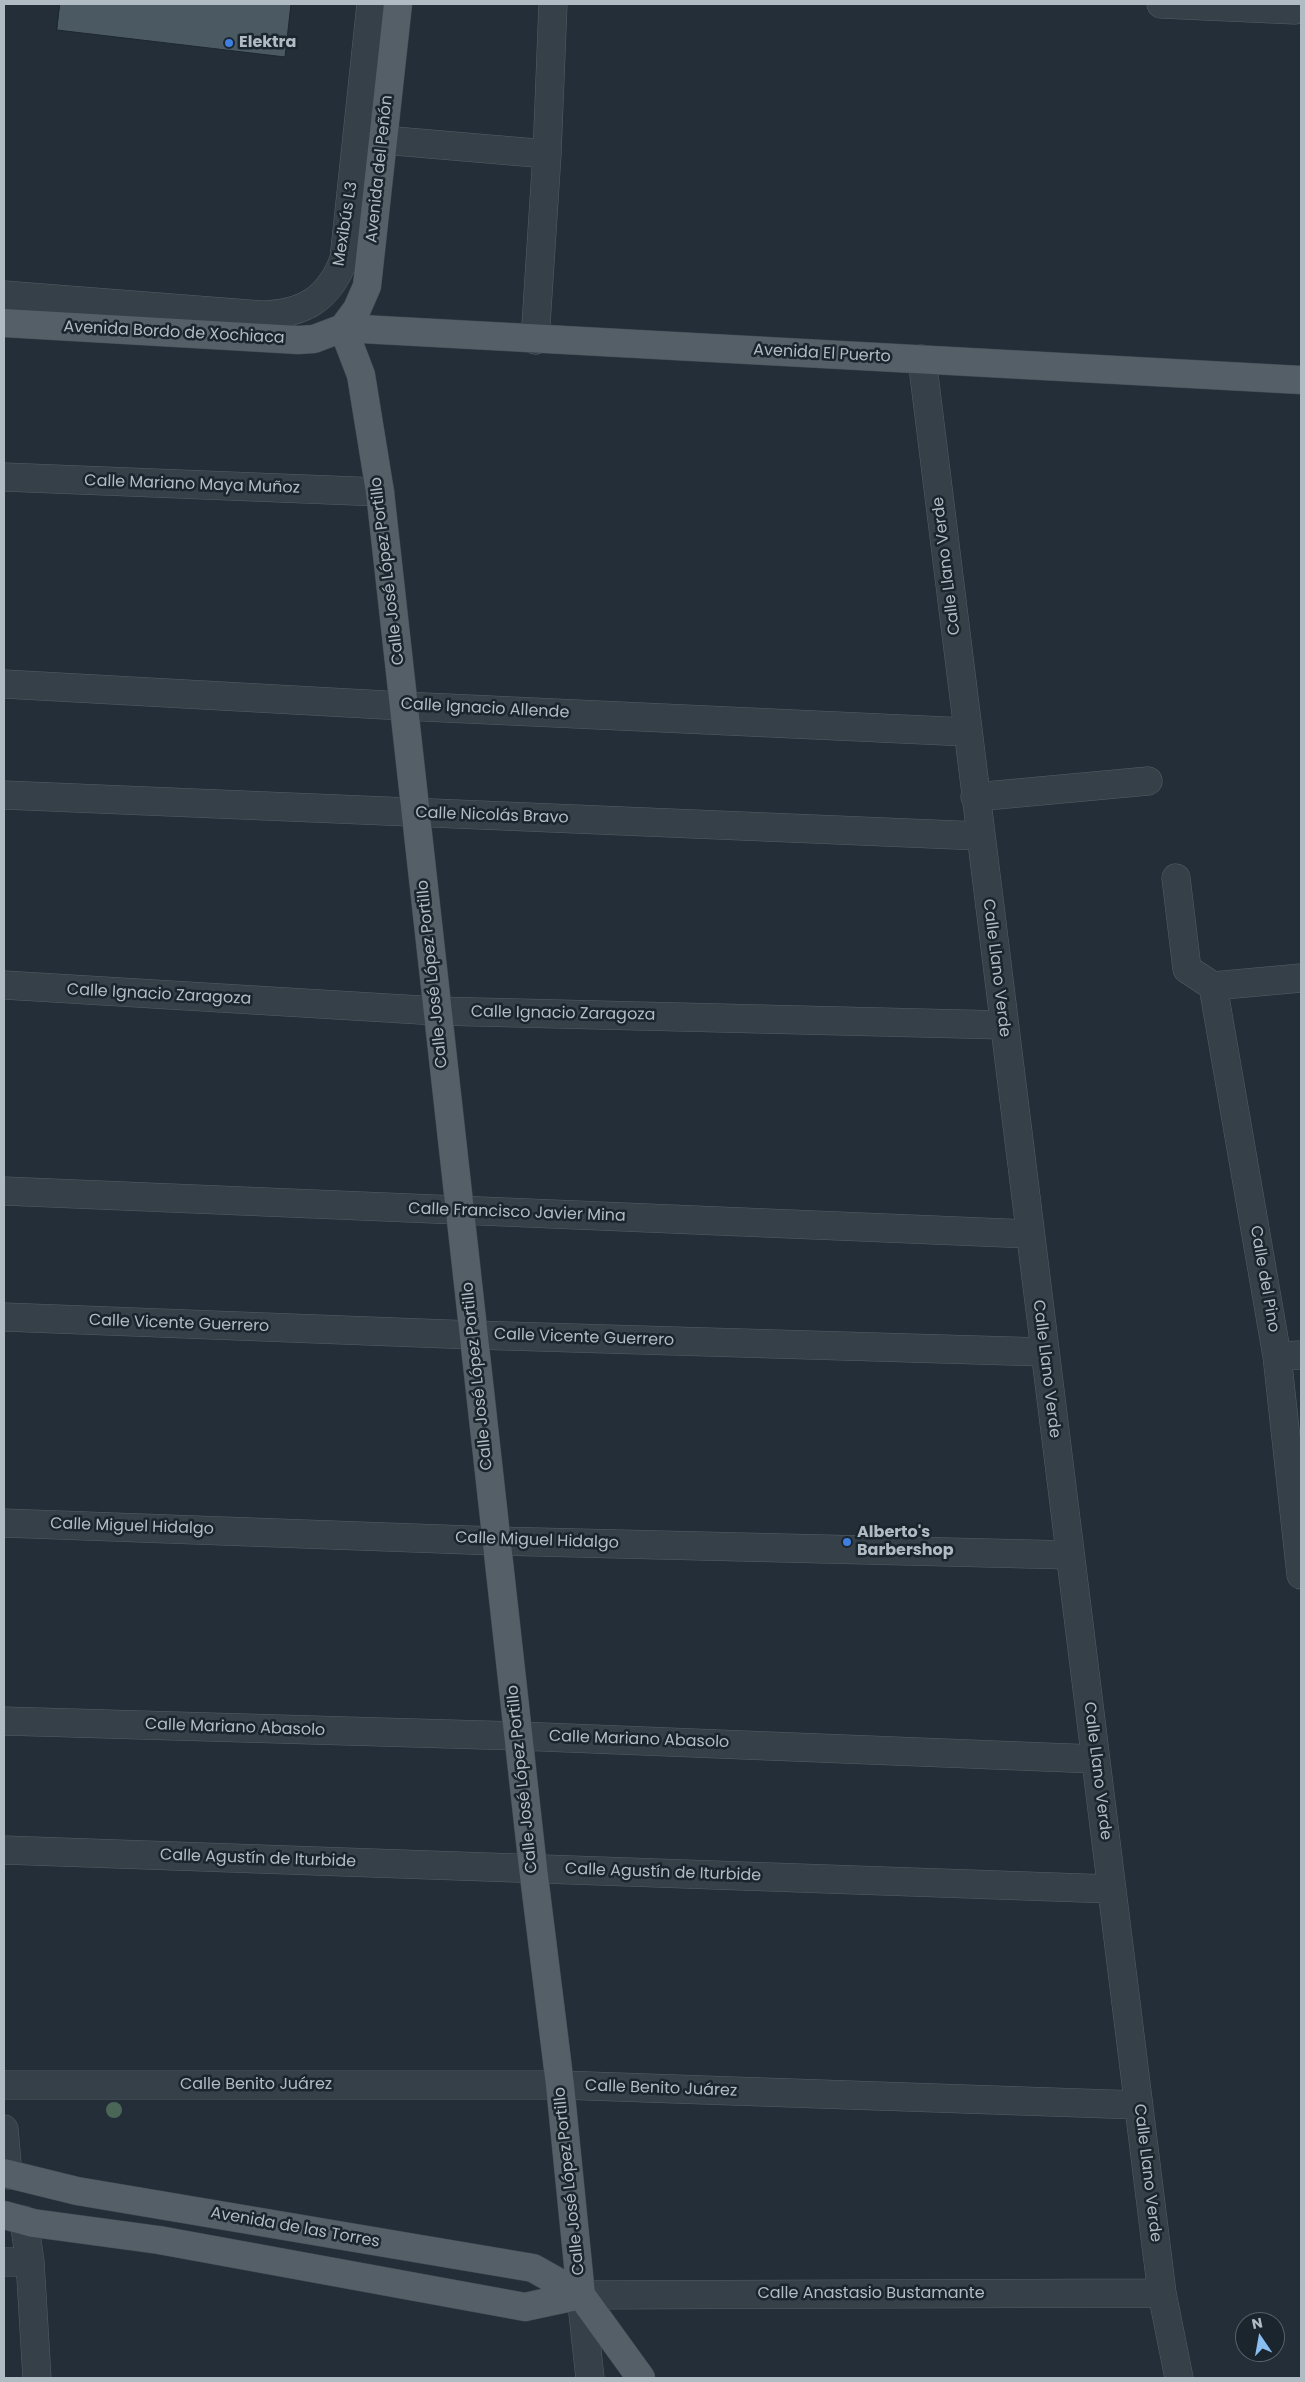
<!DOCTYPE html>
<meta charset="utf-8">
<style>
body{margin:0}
#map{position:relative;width:1305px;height:2382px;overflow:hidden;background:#232e38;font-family:Poppins,sans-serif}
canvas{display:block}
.frame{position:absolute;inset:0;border:5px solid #b1bbc4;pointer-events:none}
.north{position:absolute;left:1235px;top:2312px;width:50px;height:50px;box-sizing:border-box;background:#1b252d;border:1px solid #576169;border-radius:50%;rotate:348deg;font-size:14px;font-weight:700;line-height:20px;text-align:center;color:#b1bbc4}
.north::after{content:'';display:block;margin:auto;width:18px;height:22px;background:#8abef1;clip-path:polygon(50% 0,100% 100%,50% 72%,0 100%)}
</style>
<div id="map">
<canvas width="1305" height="2382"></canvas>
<div class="frame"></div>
<div class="north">N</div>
</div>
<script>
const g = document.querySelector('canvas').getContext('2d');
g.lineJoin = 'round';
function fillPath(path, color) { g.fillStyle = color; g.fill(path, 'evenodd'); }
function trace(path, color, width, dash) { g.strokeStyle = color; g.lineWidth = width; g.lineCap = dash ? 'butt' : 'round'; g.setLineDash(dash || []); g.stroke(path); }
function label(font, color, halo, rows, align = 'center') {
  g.font = font + ' Poppins,sans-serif'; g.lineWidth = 5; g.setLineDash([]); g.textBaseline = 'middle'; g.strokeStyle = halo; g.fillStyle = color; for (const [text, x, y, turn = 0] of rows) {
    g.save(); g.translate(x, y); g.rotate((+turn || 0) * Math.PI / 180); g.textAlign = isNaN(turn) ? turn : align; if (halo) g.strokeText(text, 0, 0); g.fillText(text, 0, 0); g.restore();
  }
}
const building = new Path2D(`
 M 60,4 L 291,4 L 285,57 L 57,30 Z`);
const minor = new Path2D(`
 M 1161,4 L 1295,10
 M 383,140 L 547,154
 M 4,295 L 261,315 C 304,314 329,299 344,259 L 371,4
 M 535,340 L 547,154 L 553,4
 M 922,359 L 1162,2293 L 1179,2378
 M 4,477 L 380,492
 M 4,684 L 403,706 L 967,732
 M 4,795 L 980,836
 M 975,797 L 1148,781
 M 1176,878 L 1187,969 L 1213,986
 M 4,985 L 437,1011 L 1003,1025
 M 1213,986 L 1277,1356 L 1301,1575
 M 1213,986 L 1301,978
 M 4,1191 L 1029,1234
 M 4,1317 L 473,1335 L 1044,1352
 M 1277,1356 L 1301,1355
 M 4,1523 L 496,1541 L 1070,1555
 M 4,1721 L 518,1736 L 1095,1759
 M 4,1850 L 1111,1889
 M 4,2085 L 560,2085 L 1138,2105
 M 4,2129 L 8,2175
 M 24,2220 L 30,2262 L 37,2378
 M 4,2262 L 30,2262
 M 590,2378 L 581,2295 L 1162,2293`);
const major = new Path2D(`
 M 4,323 L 298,340 L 314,339 L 343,328 L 1301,380
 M 343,328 L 361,375 L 380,492 L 533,1868 L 560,2085 L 581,2295
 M 343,328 L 357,309 L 367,286 L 398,4
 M 4,2173 L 77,2191 L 533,2268 L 581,2295 L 641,2378
 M 4,2215 L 33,2223 L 159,2240 L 525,2307 L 581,2295`);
const trees = [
 [114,2110]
];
const markers = [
 [229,43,5,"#3f7fe0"],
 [847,1542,5,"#3f7fe0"]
];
const poiNames = [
 ["Elektra",239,43],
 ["Alberto's",857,1533],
 ["Barbershop",857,1551]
];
const streetNames = [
 ["Avenida del Peñón",380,169,-84],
 ["Mexibús L3",346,224,-81],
 ["Avenida Bordo de Xochiaca",174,333,3],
 ["Avenida El Puerto",822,354,3],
 ["Calle Mariano Maya Muñoz",192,485,2],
 ["Calle Llano Verde",947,566,-97],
 ["Calle José López Portillo",388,571,-97],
 ["Calle Ignacio Allende",485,709,3],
 ["Calle Nicolás Bravo",492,816,2],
 ["Calle Llano Verde",996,968,83],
 ["Calle José López Portillo",433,974,-96],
 ["Calle Ignacio Zaragoza",159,995,3],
 ["Calle Ignacio Zaragoza",563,1014,1],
 ["Calle Francisco Javier Mina",517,1213,2],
 ["Calle del Pino",1264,1279,80],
 ["Calle Vicente Guerrero",179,1324,2],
 ["Calle Vicente Guerrero",584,1338,2],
 ["Calle Llano Verde",1046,1369,83],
 ["Calle José López Portillo",478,1376,-96],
 ["Calle Miguel Hidalgo",132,1527,2],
 ["Calle Miguel Hidalgo",537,1541,2],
 ["Calle Mariano Abasolo",235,1728,2],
 ["Calle Mariano Abasolo",639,1740,2],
 ["Calle Llano Verde",1097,1771,83],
 ["Calle José López Portillo",523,1779,-96],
 ["Calle Agustín de Iturbide",258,1859,2],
 ["Calle Agustín de Iturbide",663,1873,2],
 ["Calle Benito Juárez",256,2085],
 ["Calle Benito Juárez",661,2089,2],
 ["Calle Llano Verde",1147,2173,83],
 ["Calle José López Portillo",570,2181,-96],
 ["Avenida de las Torres",295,2228,10],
 ["Calle Anastasio Bustamante",871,2294]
];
fillPath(building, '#4b5963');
trace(building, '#1d272f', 1);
trace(minor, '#545e66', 29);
trace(major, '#3f4951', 29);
trace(minor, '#364048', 28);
trace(major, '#545f68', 28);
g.fillStyle = '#4a6656';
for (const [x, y] of trees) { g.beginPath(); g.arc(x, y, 8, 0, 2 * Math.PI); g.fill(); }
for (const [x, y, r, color] of markers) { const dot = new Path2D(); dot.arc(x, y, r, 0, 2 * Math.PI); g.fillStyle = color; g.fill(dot); trace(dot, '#1b252d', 2); }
label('bold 16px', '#b1bbc4', '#1b252d', poiNames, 'left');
label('16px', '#b1bbc4', '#1b252d', streetNames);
</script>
